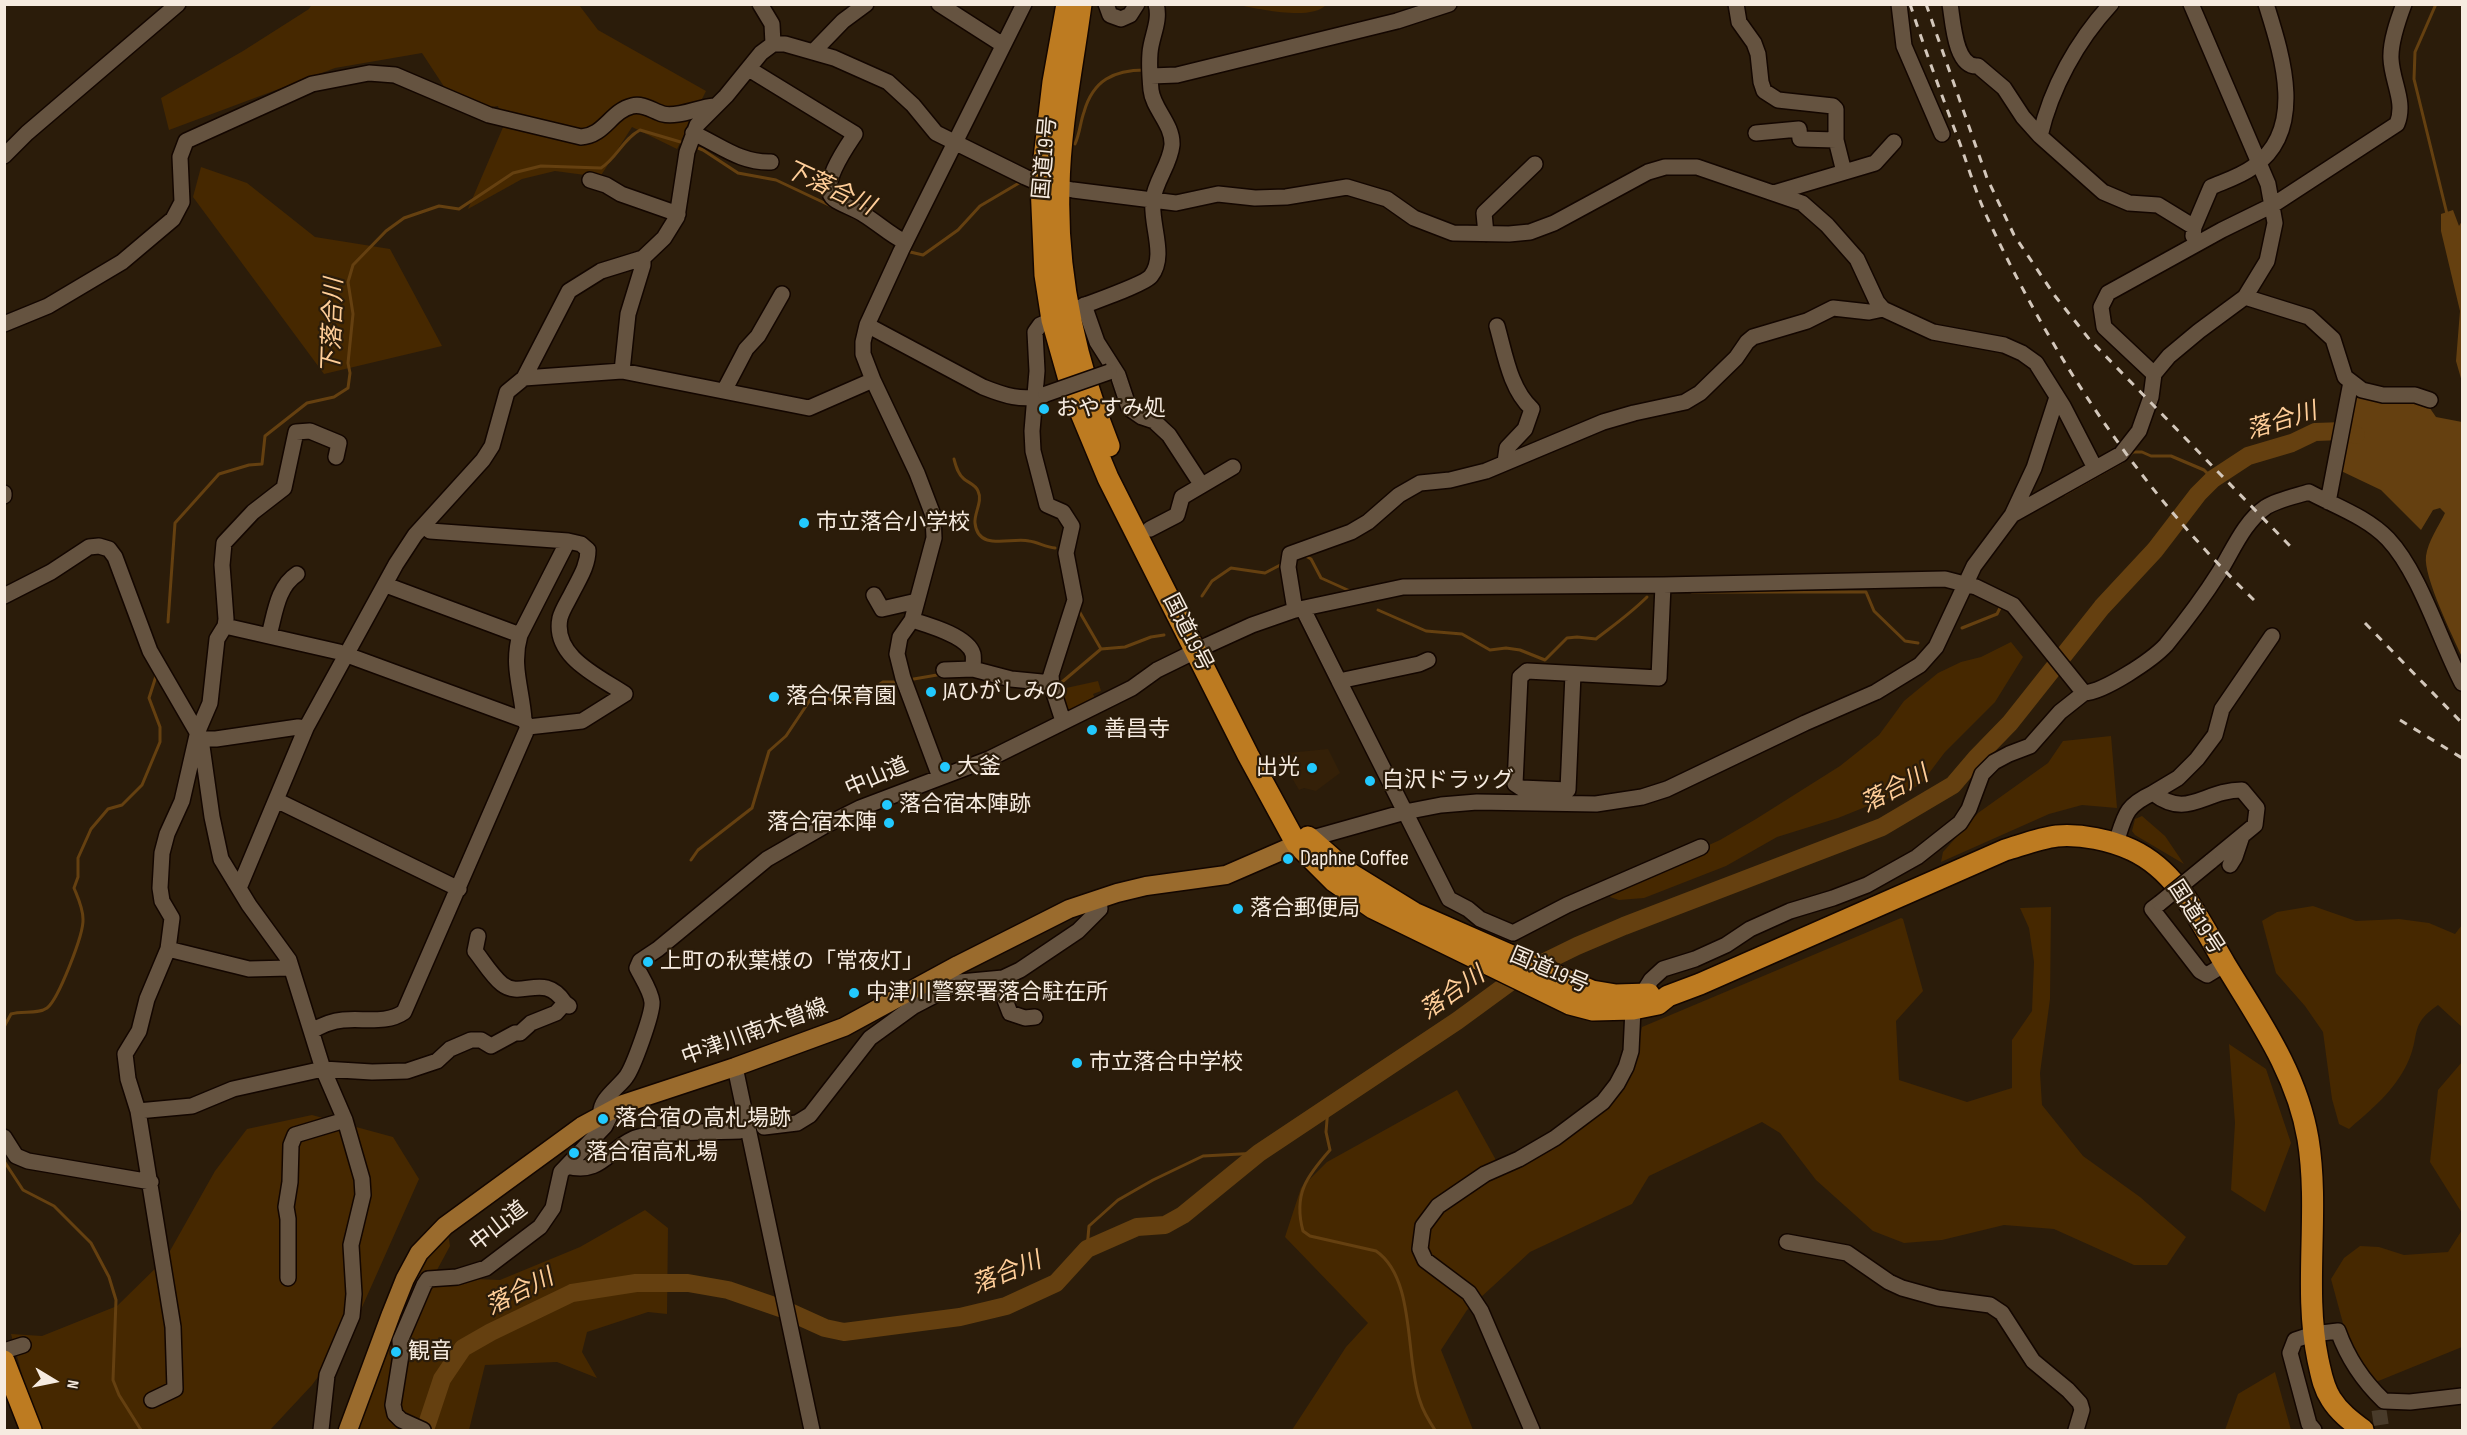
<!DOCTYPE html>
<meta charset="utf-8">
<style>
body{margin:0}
#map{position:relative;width:2467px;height:1435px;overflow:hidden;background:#2b1c0a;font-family:"Sofia Sans Condensed",sans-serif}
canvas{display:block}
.frame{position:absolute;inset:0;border:6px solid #f6ebe0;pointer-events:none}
.north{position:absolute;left:24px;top:1351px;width:60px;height:60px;-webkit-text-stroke:4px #2b1c0a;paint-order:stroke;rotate:100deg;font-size:16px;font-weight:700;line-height:24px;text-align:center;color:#f6ebe0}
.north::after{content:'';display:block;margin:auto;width:21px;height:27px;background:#f6ebe0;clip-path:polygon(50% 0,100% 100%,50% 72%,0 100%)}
</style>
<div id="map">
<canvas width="2467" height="1435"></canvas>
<div class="frame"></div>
<div class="north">N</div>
</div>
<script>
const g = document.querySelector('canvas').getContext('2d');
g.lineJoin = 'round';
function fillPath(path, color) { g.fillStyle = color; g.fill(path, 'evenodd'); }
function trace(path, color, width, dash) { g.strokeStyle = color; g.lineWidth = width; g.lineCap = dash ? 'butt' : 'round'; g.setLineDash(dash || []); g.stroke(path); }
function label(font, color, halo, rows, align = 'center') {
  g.font = font + ' "Sofia Sans Condensed","Noto Sans JP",sans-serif'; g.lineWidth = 4.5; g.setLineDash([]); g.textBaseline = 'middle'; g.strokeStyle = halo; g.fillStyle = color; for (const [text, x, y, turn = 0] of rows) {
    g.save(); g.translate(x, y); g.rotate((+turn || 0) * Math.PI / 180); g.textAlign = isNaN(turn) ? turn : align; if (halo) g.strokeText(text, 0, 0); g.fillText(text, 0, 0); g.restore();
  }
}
const built = new Path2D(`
 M 1328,749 L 1340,773 L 1316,791 L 1304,788 L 1299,790 L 1278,754 Z`);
const green = new Path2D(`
 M 312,4 L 579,5 L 598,30 L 706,91 L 677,149 L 632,127 L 600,177 L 555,171 L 522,179 L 468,209 L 504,125 L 498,106 L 460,111 L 422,53 L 335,68 L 169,130 L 161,98 L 243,51 L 309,9 Z
 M 1238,5 L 1326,5 C 1311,21 1260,9 1238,5 Z
 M 201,167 L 247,183 L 315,237 L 390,249 L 442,346 L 324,374 L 193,197 Z
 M 2011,642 L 2023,657 L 1995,702 L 1945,752 L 1920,785 L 1838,818 L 1777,837 L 1726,866 L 1644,898 L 1619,900 L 1610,897 L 1620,885 L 1720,840 L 1756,819 L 1840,766 L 1879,735 L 1904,701 L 1938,673 L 1961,662 L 1981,657 Z
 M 1098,681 L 1101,691 L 1093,694 L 1096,701 L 1065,715 L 1057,690 Z
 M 2111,736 L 2117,808 L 2082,805 L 2049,814 L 1941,862 L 1943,852 L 1978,813 L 2048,763 L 2063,741 Z
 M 2142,816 L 2165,836 L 2184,864 L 2135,835 L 2132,831 L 2135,819 Z
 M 2313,906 L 2356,921 L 2399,919 L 2429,923 L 2455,934 L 2462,925 L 2462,1027 L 2438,1005 C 2408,1025 2421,1036 2407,1064 C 2394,1091 2372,1109 2349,1129 L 2339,1124 L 2332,1099 L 2323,1032 L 2305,1006 L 2276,973 L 2262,921 L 2277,912 Z
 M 2051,907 L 2050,999 L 2040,1073 L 2042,1105 L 2083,1156 L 2140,1197 L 2186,1237 L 2167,1265 L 2134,1265 L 2054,1229 L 2004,1225 L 1942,1240 L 1904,1243 L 1873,1231 L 1816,1180 L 1780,1133 L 1762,1122 L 1649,1176 L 1632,1204 L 1530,1252 L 1467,1310 L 1441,1350 L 1473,1430 L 1292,1430 L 1346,1347 L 1368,1323 L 1285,1237 L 1301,1188 L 1327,1162 L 1457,1090 L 1502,1171 L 1565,1137 L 1637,1054 L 1642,1027 L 1901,918 L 1903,919 L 1923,991 L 1896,1021 L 1899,1080 L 1967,1102 L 2012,1088 L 2012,1040 L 2032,1011 L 2034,962 L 2029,928 L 2020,908 Z
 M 2229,1044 L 2266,1069 L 2291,1143 L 2265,1212 L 2231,1190 L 2235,1123 Z
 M 2462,1062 L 2462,1213 L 2430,1162 L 2438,1090 Z
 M 312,1115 L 393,1137 L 419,1179 L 351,1332 L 312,1385 L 270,1430 L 37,1430 L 11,1334 L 42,1336 L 117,1306 L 166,1258 L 215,1171 L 247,1129 Z
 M 645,1210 L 668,1228 L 667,1314 L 648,1312 L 587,1332 L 582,1352 L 597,1378 L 557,1362 L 485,1365 L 469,1430 L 357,1430 L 424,1261 L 448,1233 L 450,1246 L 437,1270 L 476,1279 L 500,1280 L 580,1247 Z
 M 2462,1230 L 2462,1347 L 2371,1384 L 2347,1338 L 2331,1279 L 2344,1258 L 2360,1246 L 2379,1247 L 2404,1255 L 2448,1252 Z
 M 2275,1372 L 2291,1430 L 2225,1430 L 2238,1394 Z`);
const water = new Path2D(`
 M 2453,210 L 2459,226 L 2462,221 L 2462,382 L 2456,361 L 2460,311 L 2441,231 L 2441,214 Z
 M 2353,389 L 2427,404 L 2436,417 L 2462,422 L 2462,657 C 2453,637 2423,576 2426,556 C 2428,541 2439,526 2445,513 L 2440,508 L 2433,510 L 2421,530 L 2381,490 L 2339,470 Z`);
const stream = new Path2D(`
 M 2436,4 L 2415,52 L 2414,79 L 2447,214
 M 1075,144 C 1080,133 1080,123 1084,112 C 1093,80 1114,70 1145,70
 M 693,146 L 703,150 L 738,173 L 776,180 L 831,206
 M 906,251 L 923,255 L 958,230 L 980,206 L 1019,183
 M 954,459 C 956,467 958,474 964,479 C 969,483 976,485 978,491 C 983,501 974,513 975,523 C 978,552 1011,537 1029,541 C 1037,542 1046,547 1055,548
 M 2065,494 L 2122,462 L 2133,452 L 2142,452 L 2151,456 L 2171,456 L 2204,470 L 2213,479
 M 1304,555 L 1311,559 L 1321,578 L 1350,591
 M 1692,592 L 1866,592 L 1874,611 L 1905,641 L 1918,643
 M 1202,596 L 1212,581 L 1231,568 L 1265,573 L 1284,563
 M 1378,610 L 1426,631 L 1462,634 L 1490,650 L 1506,648 L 1520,650 L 1545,660 L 1567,638 L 1577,637 L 1596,639 C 1614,625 1631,613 1647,597
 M 1079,611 L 1101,649
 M 168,622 L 175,523 L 219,474 L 249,465 L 262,464 L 265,436 L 307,403 L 334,397 L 348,388 L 350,373 L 348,363 L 353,314 L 348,282 L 353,265 L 386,231 L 404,218 L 439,206 L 459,209 L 513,173 L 541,166 L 601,168 C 617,158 623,139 640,130 L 684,143
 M 1962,628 L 1997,614 L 2000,608
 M 908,680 L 937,675
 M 1056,683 L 1062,682 L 1101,649 L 1125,647 L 1151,637 L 1164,635
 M 691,860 L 698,850 L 752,808 L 769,751 L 786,736 L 814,694 L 835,701 L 848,701 L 860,697 L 883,682 L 898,682
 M 4,1027 L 11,1014 C 22,1010 37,1015 47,1008 C 58,1000 84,934 83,919 C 83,908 78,898 74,888 L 78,877 L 78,858 L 91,829 L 108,809 L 122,805 L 142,785 L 160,742 L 160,727 L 149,698 L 157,673
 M 1328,1108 L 1326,1132 L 1330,1150 C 1307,1176 1293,1194 1303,1231 L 1310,1236 L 1376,1251 C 1416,1278 1405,1359 1420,1401 C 1423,1411 1429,1421 1435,1430
 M 4,1161 L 23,1190 L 54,1206 L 91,1243 L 109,1277 L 116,1300 L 113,1380 L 119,1395 L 141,1430
 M 1087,1249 L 1089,1226 L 1118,1200 L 1153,1180 L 1203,1156 L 1259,1153`);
const river = new Path2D(`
 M 425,1430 L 442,1379 L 463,1348 L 491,1332 L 572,1293 L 636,1283 L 688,1283 L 728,1290 L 783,1309 L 825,1328 L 844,1332 L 960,1317 L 1006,1306 L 1056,1283 L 1087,1249 L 1137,1227 L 1165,1225 L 1183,1215 L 1259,1153 L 1457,1021 L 1524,972 L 1577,946 L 1624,926 L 1882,827 L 1953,785 L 1976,758 L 2010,723 L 2102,607 L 2155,550 L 2198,494 L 2213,479 L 2248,456 L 2292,443 L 2315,432 L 2344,431 L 2356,435`);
const minorTunnel = new Path2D(`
 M 2379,1410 L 2382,1430`);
const minor = new Path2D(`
 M 760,4 L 772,24 L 773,44
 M 939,4 L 1003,45
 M 1106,4 L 1110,15 L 1121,19 L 1130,15 L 1137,4
 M 1736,4 L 1739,22 L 1754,43 L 1758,54 L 1761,82 L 1764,91 L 1778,100 L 1833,106 L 1836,109 L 1836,140 L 1844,172
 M 1899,4 L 1904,46 L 1942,134
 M 1950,4 C 1953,22 1955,68 1978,66 L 2004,88 L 2023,117 L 2040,136 L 2103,192 L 2129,203 L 2158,205 L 2194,227
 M 813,52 L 843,21 L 866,4
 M 749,69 L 855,134 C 847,146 818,187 834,199 C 842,205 854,208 863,214 C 878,223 890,235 905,242
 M 1151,76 L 1177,75 L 1397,21 L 1449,4
 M 693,133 C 720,145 740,163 771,162
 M 1756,133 L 1799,129 L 1800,139 L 1836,140
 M 2040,136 C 2051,88 2077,41 2111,4
 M 4,156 L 27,133 L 178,4
 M 590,180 L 606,185 L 621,194 L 678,214
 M 1774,193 L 1875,163 L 1894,142
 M 1486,234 L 1484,213 L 1535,164
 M 2193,236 L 2194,227 L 2211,187 C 2225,181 2241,176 2253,167 C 2307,130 2282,55 2266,4
 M 2245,297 L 2309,317 L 2333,339 L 2345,377 L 2362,390 L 2383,395 L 2415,395 L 2430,400
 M 1084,305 L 1097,342 L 1118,375 L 1129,408 L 1142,417 L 1154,421 L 1169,435 L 1201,484
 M 1068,312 C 1083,305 1144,285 1151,276 C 1167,256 1150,224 1153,200 C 1155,181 1170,165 1172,145 C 1173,124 1153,109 1151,90 C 1150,79 1149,65 1150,53 C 1151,37 1161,21 1156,4
 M 1052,320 L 1040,325 L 1035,332 L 1037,371 L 1032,431 L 1033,451 L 1047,505 L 1063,512 L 1072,526 L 1066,553 L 1075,600 L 1051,675 L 1052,687 L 1063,721
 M 4,324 L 48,306 L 122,262 L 173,219 L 182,202 L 180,157 L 186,141 L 312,84 L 369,73 L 395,75 L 489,115 L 581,137 C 604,136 611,111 632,106 C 643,103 653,111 663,114 C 677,118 699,107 714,106
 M 867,325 L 983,387 C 1003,395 1023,402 1044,395
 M 1497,326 C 1505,354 1510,389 1532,409 L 1525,429 L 1507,448 L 1505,462
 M 622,371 L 628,314 L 643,265 L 643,258 L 664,238 L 677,217 L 687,152 L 697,125 L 726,96 L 761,53 L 773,44 L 785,44 L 834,58 L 888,82 L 913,105 L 936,133 L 1025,177 L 1041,184 L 1073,190 L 1176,203 L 1218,194 L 1255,198 L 1286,197 L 1347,187 L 1387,199 L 1414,218 L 1453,233 L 1509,234 L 1530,232 L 1554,223 L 1648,172 L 1665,167 L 1697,167 L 1802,203 L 1827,225 L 1857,259 L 1877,302 L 1883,309 L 1933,332 L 2004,345 L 2022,353 L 2036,363 L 2063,406 L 2095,468
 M 2154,374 L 2104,327 L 2101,307 L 2108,293 L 2222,230 L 2273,205 L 2397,124 C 2406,102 2392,82 2391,59 C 2390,42 2398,20 2404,4
 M 524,378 L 569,291 L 601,271 L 643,258
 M 724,391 L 746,349 L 758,336 L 782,294
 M 4,493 L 4,496
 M 2328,502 L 2351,382
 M 2012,515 L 2034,468 L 2057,397
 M 424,526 L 430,531 L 568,541 L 581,544 L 588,550 C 588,566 579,579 572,593 C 568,601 562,610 560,618 C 552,657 600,677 625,694 L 582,721 L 528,727
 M 1150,529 L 1177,515 L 1182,497 L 1233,467
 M 386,585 L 520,635
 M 874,595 L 882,609 L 917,601
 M 4,596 L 51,572 L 89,547 L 99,546 L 109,549 L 115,557 L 150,651 L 201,739 L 212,817 L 221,859 L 249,905 L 289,960 L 323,1069 L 345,1120 L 362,1179 L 363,1195 L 351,1245 L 354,1294 L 352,1316 L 327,1375 L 321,1430
 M 1303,609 L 1339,681 L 1419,664 L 1428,660
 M 1295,610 L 1288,567 L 1290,554 L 1351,532 L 1368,522 L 1399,495 L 1420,483 L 1450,480 L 1486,471 L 1603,422 L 1634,413 L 1685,402 L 1700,393 L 1736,358 L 1747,342 L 1753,337 L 1807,321 L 1833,308 L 1869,312 L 1883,309
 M 912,620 C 928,625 968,636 973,654 C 974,658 973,665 973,669
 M 225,626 L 339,652 L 524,720 L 528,727
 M 269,635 C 275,614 277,587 297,574
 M 944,670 L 973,669 L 1011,679 L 1052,683
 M 1573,674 L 1568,790 L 1521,788 L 1515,784 L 1520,677 L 1527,671 L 1659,678 L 1663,585
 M 1339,681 L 1449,899 L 1468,909 L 1480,919 L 1513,933 L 1567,905 L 1701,847
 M 524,720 C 522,689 511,666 520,635 L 568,541
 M 201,739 L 216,739 L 298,727 L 306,728
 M 940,777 L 903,678 L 897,654 L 900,637 L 912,620 L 934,538 L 933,515 L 917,473 L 873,380 L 863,354 L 863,342 L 867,325 L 901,251 L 1024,4
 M 2153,793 L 2178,778 L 2197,759 L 2215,735 L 2222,709 L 2272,636
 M 276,800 L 459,889
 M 1309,839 L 1405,812 L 1441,805 L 1477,802 L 1596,804 L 1642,797 L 1667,789 L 1805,723 L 1876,692 L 1920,665 L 1936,647 L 1974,566 L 2012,515 L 2121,454 L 2139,431 L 2151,397 L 2154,374 L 2169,356 L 2199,331 L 2245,297 L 2267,261 L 2275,223 L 2268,184 L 2191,4
 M 2116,843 C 2125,815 2125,806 2153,793 C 2188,820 2204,790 2242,790 L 2257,808 L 2255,825 L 2210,862
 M 2230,865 L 2235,857 L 2242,836
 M 239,888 L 306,728 L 396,564 L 415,535 L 483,460 L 492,446 L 507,392 L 524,378 L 622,371 L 809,408 L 873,380
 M 2160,903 L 2152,909 L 2200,971 L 2207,975 L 2225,964
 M 478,936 L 475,951 C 483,961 492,976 502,984 C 522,1000 544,971 565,1003
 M 168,949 L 249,969 L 290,968
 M 1003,978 L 1005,1000 L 1010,1013 L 1025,1018 L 1035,1017
 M 312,1031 C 322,1025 331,1021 343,1020 C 363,1018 387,1024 404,1012 L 528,727
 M 735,1067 L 812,1430
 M 138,1111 L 192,1106 L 233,1089 L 323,1069 L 372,1072 L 407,1071 L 437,1061 L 450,1049 L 471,1040 L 481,1040 L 491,1046 L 515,1033 L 520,1033 L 531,1023 L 556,1013 L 565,1003 L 569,1006
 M 601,1114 C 599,1100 618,1088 626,1077 C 633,1068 653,1013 652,1002 C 651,991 642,978 637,968 L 640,961 L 658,949 L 767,859 L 826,825 L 860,808 L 989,759 L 1132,688 L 1157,670 L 1208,645 L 1252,625 L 1295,610 L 1403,587 L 1663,585 L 1945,579 L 1976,587 L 2013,605 L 2084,693 C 2104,692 2152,660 2166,645 C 2184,623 2205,595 2220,571 C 2233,550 2244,522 2266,507 C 2277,500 2296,496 2309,492 C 2335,506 2367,517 2388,539 C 2420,573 2440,641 2462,683
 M 764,1127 L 797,1123 L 810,1115 L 870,1038 L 914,1006 L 960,982 L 1003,978 L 1020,970 L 1078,931 L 1100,909 L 1099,899
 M 4,1137 L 16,1156 L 28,1161 L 151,1182
 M 567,1166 C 600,1175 607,1151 633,1139 C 650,1131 717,1132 740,1131
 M 1787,1242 L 1847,1253 L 1889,1282 L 1902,1288 L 1938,1298 L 1990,1305 L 2002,1313 L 2033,1361 L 2068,1390 L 2080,1403 L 2082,1410 L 2076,1430
 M 288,1278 L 288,1219 L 286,1207 L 290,1182 L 291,1145 L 295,1135 L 345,1120
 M 4,1351 L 23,1345
 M 152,1400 L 175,1389 L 173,1327 L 138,1111 L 128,1079 L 125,1054 L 139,1031 L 147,999 L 168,949 L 172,918 L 162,901 L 160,888 L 162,853 L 167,834 L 182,801 L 198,731 L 210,703 L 217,639 L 225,626 L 226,619 L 222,565 L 224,543 L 253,512 L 284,488 L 296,432 L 310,431 L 339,443 L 336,457
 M 423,1430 L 401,1420 L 395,1414 L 393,1405 L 401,1355 L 400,1341 L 424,1285 L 428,1279 L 457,1277 L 486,1268 L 540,1227 L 553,1208 L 561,1172 L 605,1126 L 609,1118 L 608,1111
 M 1532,1430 L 1481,1311 L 1469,1293 L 1425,1260 L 1420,1249 L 1423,1226 L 1438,1206 L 1485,1174 L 1519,1159 L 1555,1138 L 1603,1102 L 1617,1084 L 1626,1067 L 1631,1051 L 1633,1009 L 1651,980 L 1663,969 L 1695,959 L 1726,945 L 1750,929 L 1790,911 L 1833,898 L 1867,885 L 1917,857 L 1960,823 L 1969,809 L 1982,774 L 1994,762 L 2009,754 L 2030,746 L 2060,712 L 2084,693
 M 2314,1430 L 2309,1424 L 2290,1353 L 2295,1340 L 2313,1334 L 2338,1331 C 2348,1359 2363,1381 2384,1401 L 2410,1402 L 2462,1396`);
const major = new Path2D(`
 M 348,1430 L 391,1314 L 405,1279 L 419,1253 L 445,1226 L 582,1126 L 623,1104 L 735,1067 L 844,1027 L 958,965 L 1069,909 L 1117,893 L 1146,886 L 1226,875 L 1309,839`);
const highway = new Path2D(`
 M 1067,4 L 1053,82 L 1041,184 L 1045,275 L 1052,320 L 1073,394 L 1108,478 L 1248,755 L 1296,843 L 1334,881 L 1373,908 L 1570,1004 L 1593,1010 L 1633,1009 L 1658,1004 L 1668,996 L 1700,984 L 2005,850 C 2022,845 2040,838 2057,836 C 2082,834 2110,840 2132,850 C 2179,872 2200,922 2225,964 C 2259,1020 2297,1073 2308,1139 C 2320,1212 2303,1288 2318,1360 C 2321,1373 2323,1387 2331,1399 C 2339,1412 2351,1421 2363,1430
 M 1081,4 C 1073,64 1060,127 1059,187 C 1056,276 1076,363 1109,446
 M 1308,837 L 1349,873 L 1414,913 L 1592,991 L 1616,995 L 1649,994
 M 4,1361 L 31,1430`);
const rail = new Path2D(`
 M 1910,4 C 1925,50 1942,96 1959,141 C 1968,166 1976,193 1987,217 C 2054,361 2141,491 2255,601
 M 1926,4 L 1987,178 L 2014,235 L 2055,296 L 2090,340 L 2290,546
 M 2365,623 L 2462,723
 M 2400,720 L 2462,758`);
const minorBridge = new Path2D(`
 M 1046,394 L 1109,372
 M 2160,903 L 2210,862`);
const markers = [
 [1044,409,6,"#22c9fe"],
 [804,523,6,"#22c9fe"],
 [931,692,6,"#22c9fe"],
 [774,697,6,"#22c9fe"],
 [1092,730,6,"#22c9fe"],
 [945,767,6,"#22c9fe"],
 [1312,768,6,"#22c9fe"],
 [1370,781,6,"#22c9fe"],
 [887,805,6,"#22c9fe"],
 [889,823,6,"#22c9fe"],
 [1288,859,6,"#22c9fe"],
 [1238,909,6,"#22c9fe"],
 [648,962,6,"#22c9fe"],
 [854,993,6,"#22c9fe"],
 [1077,1063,6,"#22c9fe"],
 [603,1119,6,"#22c9fe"],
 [574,1153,6,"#22c9fe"],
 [396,1352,6,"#22c9fe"]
];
const streetNames = [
 ["国道19号",1046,158,-85],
 ["国道19号",1187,633,63],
 ["中山道",877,778,-23],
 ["国道19号",2195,918,57],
 ["国道19号",1549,971,23],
 ["中津川南木曽線",755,1033,-20],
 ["中山道",499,1227,-38]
];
const poiNames = [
 ["おやすみ処",1056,409],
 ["市立落合小学校",816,523],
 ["JAひがしみの",943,692],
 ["落合保育園",786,697],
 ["善昌寺",1104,730],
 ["大釜",957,767],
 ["出光",1300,768,"right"],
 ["白沢ドラッグ",1382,781],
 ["落合宿本陣跡",899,805],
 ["落合宿本陣",877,823,"right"],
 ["Daphne Coffee",1300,859],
 ["落合郵便局",1250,909],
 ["上町の秋葉様の「常夜灯」",660,962],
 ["中津川警察署落合駐在所",866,993],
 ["市立落合中学校",1089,1063],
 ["落合宿の高札場跡",615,1119],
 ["落合宿高札場",586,1153],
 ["観音",408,1352]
];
const waterNames = [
 ["下落合川",829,189,25],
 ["下落合川",334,326,-88],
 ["落合川",2282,422,-17],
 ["落合川",1895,790,-28],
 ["落合川",1453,994,-35],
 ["落合川",1007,1274,-22],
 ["落合川",520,1293,-27]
];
fillPath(built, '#342008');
fillPath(green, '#462800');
fillPath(water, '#654010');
trace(stream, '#654010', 3);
trace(river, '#654010', 18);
trace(minorTunnel, '#493b2a', 15, [15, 8]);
trace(minor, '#130600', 18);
trace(major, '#130600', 21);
trace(highway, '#130600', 24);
trace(minor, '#655340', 15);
trace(major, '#9a6b2d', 18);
trace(highway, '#bd7b21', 21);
trace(rail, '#d3c7bb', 3, [8, 8]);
trace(minorBridge, '#130600', 18, []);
trace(minorBridge, '#655340', 15);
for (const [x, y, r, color] of markers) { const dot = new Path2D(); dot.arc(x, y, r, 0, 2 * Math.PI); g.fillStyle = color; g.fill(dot); trace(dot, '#2b1c0a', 2); }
label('22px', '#f6ebe0', '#2b1c0a', streetNames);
label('22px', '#f6ebe0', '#2b1c0a', poiNames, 'left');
label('italic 24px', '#ffce99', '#2b1c0a', waterNames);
</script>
